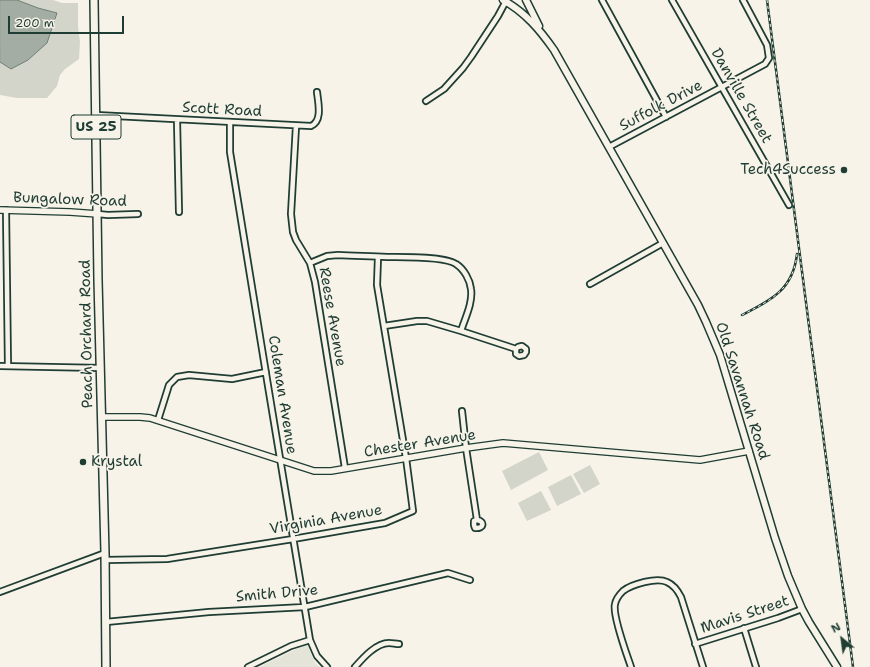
<!DOCTYPE html>
<style>
body{margin:0}
#map{position:relative;width:870px;height:667px;overflow:hidden;background:#f7f3e8;font-family:"Shantell Sans",sans-serif}
canvas{display:block}
.north{position:absolute;left:822px;top:619px;width:40px;height:40px;-webkit-text-stroke:3px #f7f3e8;paint-order:stroke;rotate:331deg;font-size:11px;font-weight:700;line-height:16px;text-align:center;color:#1f3d34}
.north::after{content:'';display:block;margin:auto;width:14px;height:18px;background:#1f3d34;clip-path:polygon(50% 0,100% 100%,50% 72%,0 100%)}
.scale{position:absolute;left:8px;top:16px;width:116px;height:18px;box-sizing:border-box;border:2px solid #1f3d34;border-top:0;padding-left:5px;font-size:12px;line-height:14px;white-space:nowrap;color:#1f3d34;-webkit-text-stroke:3px #f7f3e8;paint-order:stroke}
</style>
<div id="map">
<canvas width="870" height="667"></canvas>
<div class="north">N</div>
<div class="scale">200 m</div>
</div>
<script>
const g = document.querySelector('canvas').getContext('2d');
g.lineJoin = 'round';
function fillPath(path, color) { g.fillStyle = color; g.fill(path, 'evenodd'); }
function trace(path, color, width, dash) { g.strokeStyle = color; g.lineWidth = width; g.lineCap = dash ? 'butt' : 'round'; g.setLineDash(dash || []); g.stroke(path); }
function label(font, color, halo, rows, align = 'center') {
  g.font = font + ' "Shantell Sans",sans-serif'; g.lineWidth = 3.5; g.setLineDash([]); g.textBaseline = 'middle'; g.strokeStyle = halo; g.fillStyle = color; for (const [text, x, y, turn = 0] of rows) {
    g.save(); g.translate(x, y); g.rotate((+turn || 0) * Math.PI / 180); g.textAlign = isNaN(turn) ? turn : align; if (halo) g.strokeText(text, 0, 0); g.fillText(text, 0, 0); g.restore();
  }
}
const built = new Path2D(`
 M 307,644 L 315,663 L 320,667 L 259,667 Z`);
const green = new Path2D(`
 M 0,0 L 53,0 L 62,3 L 78,3 L 78,27 L 80,42 L 79,59 L 65,69 L 60,75 L 57,86 L 47,98 L 17,98 L 0,95 Z
 M 539,452 L 548,470 L 511,490 L 502,471 Z
 M 590,465 L 600,484 L 584,493 L 573,474 Z
 M 571,475 L 581,494 L 557,506 L 548,487 Z
 M 541,491 L 551,510 L 527,521 L 518,503 Z`);
const water = new Path2D(`
 M 0,0 L 17,0 L 38,8 L 57,13 L 47,43 L 28,60 L 11,69 L 0,62 Z`);
const minor = new Path2D(`
 M 602,0 L 666,117
 M 672,0 L 789,205
 M 426,101 L 444,89 L 463,68 L 471,57 L 498,16 L 506,1
 M 96,115 L 311,126 C 323,121 318,102 317,92
 M 177,120 L 179,212
 M 230,122 L 230,152 C 257,315 282,477 310,640 L 317,656 L 327,667
 M 296,126 L 291,214 L 293,232 L 296,240 L 310,263 L 315,282 L 345,468
 M 609,147 L 765,64 L 769,58 L 767,45 L 743,0
 M 6,210 L 8,366
 M 98,214 L 108,215 L 138,214
 M 310,263 L 327,256 L 338,255 C 354,256 370,256 387,257 C 402,257 444,256 456,264 C 464,269 470,280 471,289 C 473,303 465,318 461,331
 M 590,284 L 663,243
 M 384,326 L 417,321 L 427,321 L 461,331 L 516,349 L 518,347 L 522,346 L 526,349 L 526,352 L 524,355 L 519,356 L 516,354 L 516,349
 M 0,366 L 101,368
 M 462,411 L 466,448 L 477,520 L 474,521 L 474,525 L 475,528 C 484,529 485,521 477,520
 M 158,420 L 169,385 L 177,377 L 189,375 L 232,379 L 266,372
 M 105,560 L 167,559 L 293,539 L 385,523 L 413,511 L 406,458 L 377,285 L 378,257
 M 0,592 L 105,553
 M 106,622 L 209,612 L 305,607 L 448,573 L 470,580
 M 744,628 L 756,667
 M 695,644 L 778,618 L 802,609
 M 248,667 L 291,646 L 310,640
 M 355,667 C 363,658 376,643 389,643 C 392,643 396,644 399,644
 M 631,667 C 627,655 612,615 615,604 C 616,599 619,595 623,591 C 632,584 657,577 667,582 C 674,585 678,591 681,597 L 703,667`);
const tertiary = new Path2D(`
 M 0,210 L 70,212 L 98,214
 M 102,417 L 140,417 L 150,418 L 314,471 L 331,471 L 466,448 L 503,443 L 700,460 L 749,451`);
const secondary = new Path2D(`
 M 503,0 C 525,12 540,30 554,50 L 698,305 L 706,322 L 720,355 L 775,538 L 788,576 L 802,609 L 809,622 L 837,667
 M 526,0 L 539,26`);
const primary = new Path2D(`
 M 94,0 L 98,280 L 105,553 L 106,667`);
const rail = new Path2D(`
 M 767,0 L 853,667
 M 742,315 C 771,300 793,290 797,254`);
const markers = [
 [844,170,4,"#1f3d34"],
 [83,462,4,"#1f3d34"]
];
const shields = [
 [96,127,50]
];
const shieldNames = [
 ["US 25",96,127]
];
const streetNames = [
 ["Danville Street",741,96,60],
 ["Suffolk Drive",661,106,-28],
 ["Scott Road",222,110,3],
 ["Bungalow Road",70,200,2],
 ["Reese Avenue",332,317,80],
 ["Peach Orchard Road",87,334,-91],
 ["Old Savannah Road",742,391,72],
 ["Coleman Avenue",282,395,81],
 ["Chester Avenue",420,444,-9],
 ["Virginia Avenue",326,520,-10],
 ["Smith Drive",277,594,-5],
 ["Mavis Street",745,615,-18]
];
const poiNames = [
 ["Tech4Success",836,170],
 ["Krystal",91,462,"left"]
];
fillPath(built, '#e5e4d9');
fillPath(green, '#d3d5ca');
fillPath(water, '#a4ada3');
trace(water, '#6f8077', 1);
trace(minor, '#1f3d34', 8);
trace(tertiary, '#1f3d34', 8);
trace(secondary, '#1f3d34', 9);
trace(primary, '#1f3d34', 10);
trace(minor, '#f7f3e8', 4.5);
trace(tertiary, '#f7f3e8', 5.5);
trace(secondary, '#f7f3e8', 6);
trace(primary, '#f7f3e8', 7);
trace(rail, '#1f3d34', 2.5);
trace(rail, '#f7f3e8', 1, [3]);
for (const [x, y, r, color] of markers) { const dot = new Path2D(); dot.arc(x, y, r, 0, 2 * Math.PI); g.fillStyle = color; g.fill(dot); trace(dot, '#f7f3e8', 1.5); }
for (const [x, y, w] of shields) { const box = new Path2D(); box.roundRect(x - w / 2, y - 12, w, 24, 3); g.fillStyle = '#f7f3e8'; g.fill(box); trace(box, '#1f3d34', 1); }
label('bold 14px', '#1f3d34', null, shieldNames);
label('15px', '#1f3d34', '#f7f3e8', streetNames);
label('15px', '#1f3d34', '#f7f3e8', poiNames, 'right');
</script>
